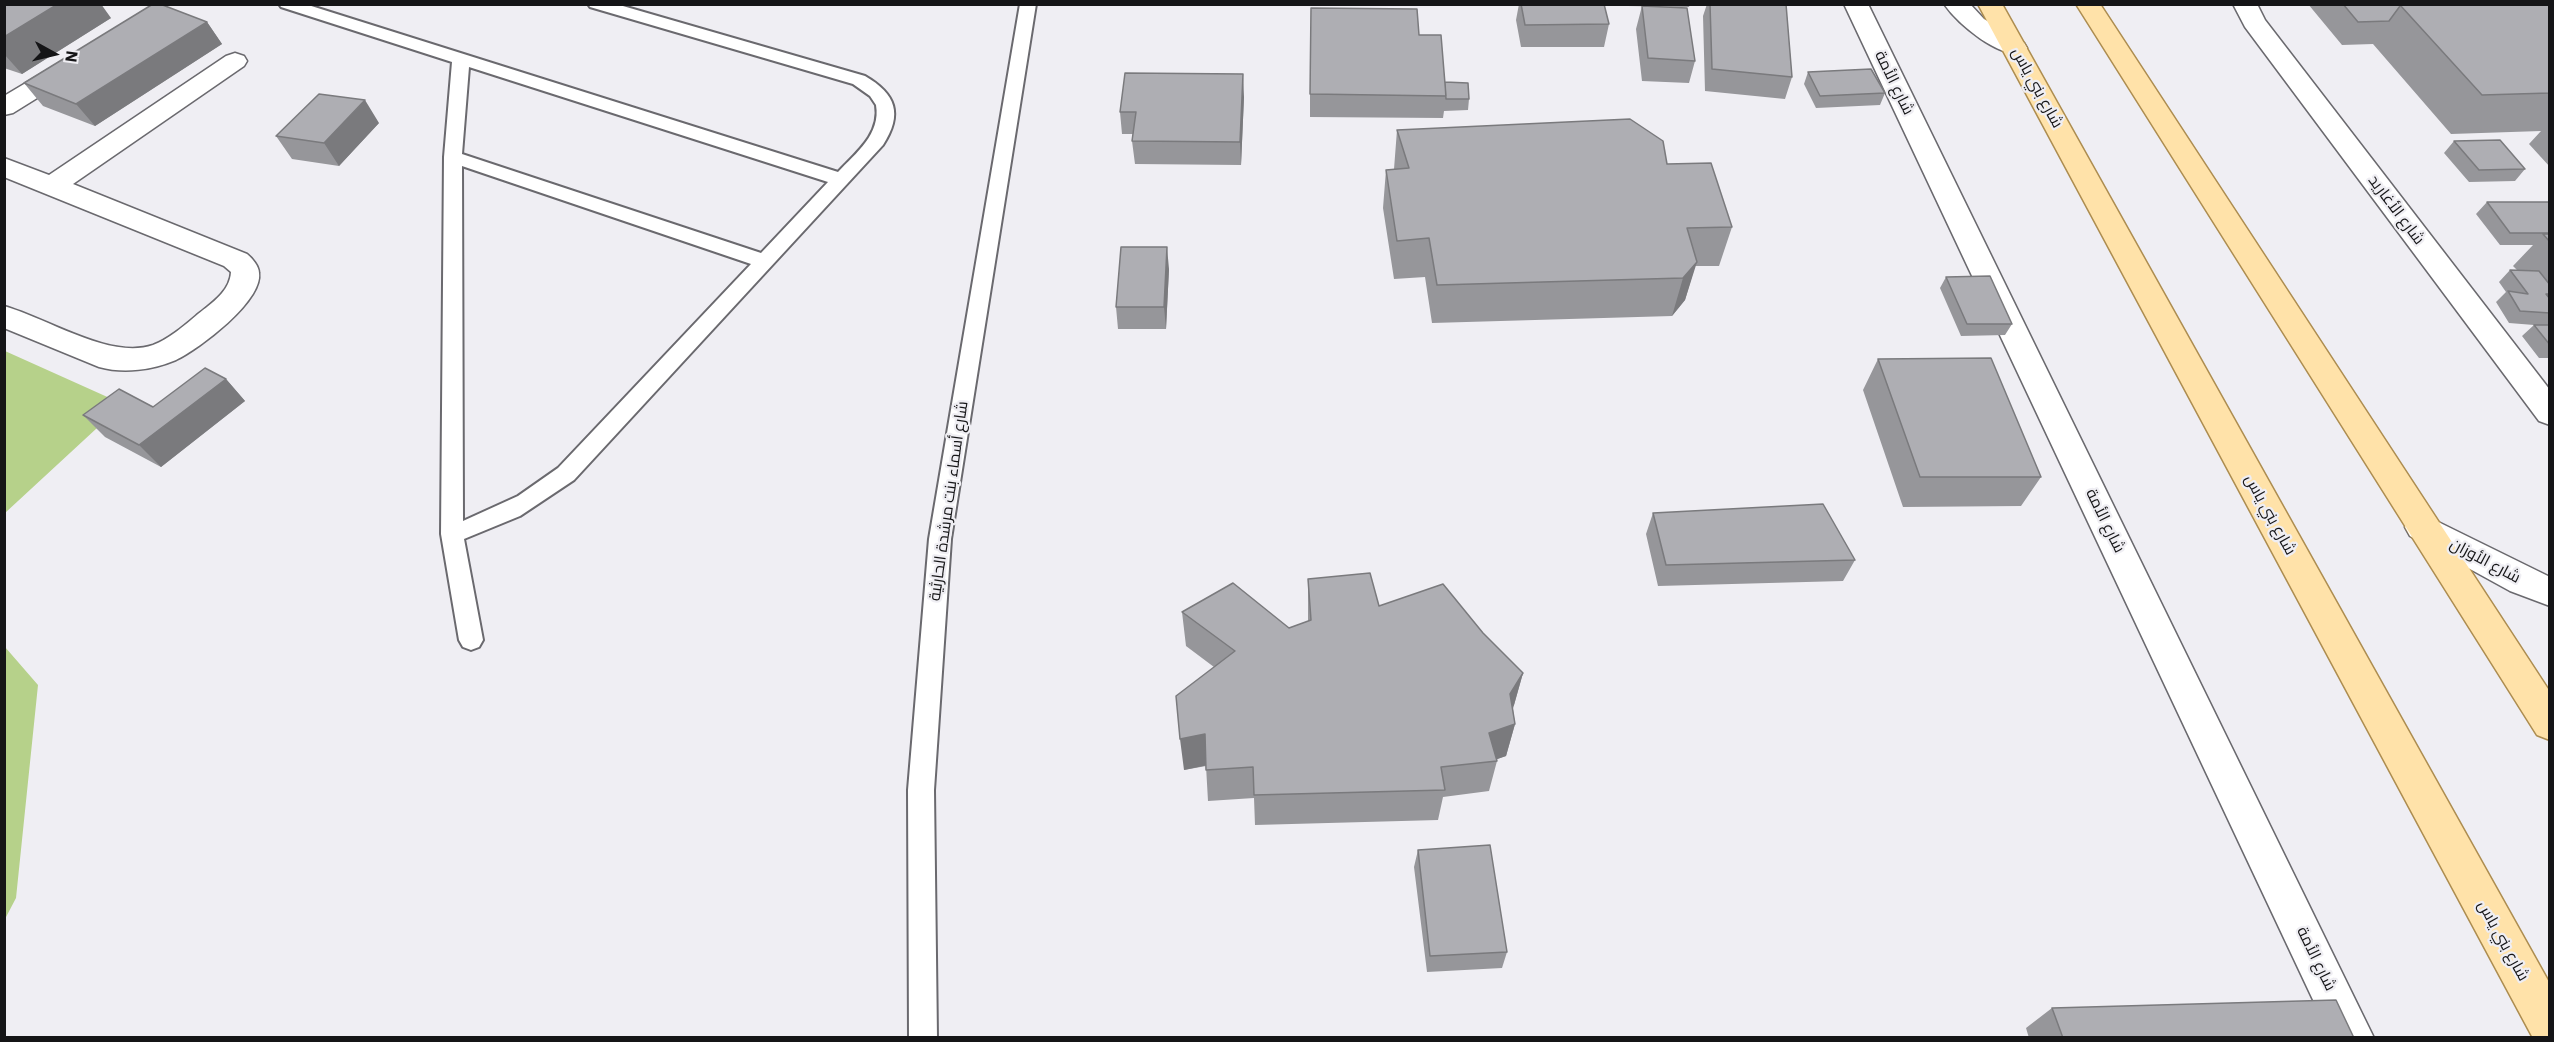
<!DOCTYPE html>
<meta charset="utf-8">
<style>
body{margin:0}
#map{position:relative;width:2554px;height:1042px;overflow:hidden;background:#efeef3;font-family:"IBM Plex Sans",sans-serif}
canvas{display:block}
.frame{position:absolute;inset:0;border:6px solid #151517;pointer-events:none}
.north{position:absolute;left:24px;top:24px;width:60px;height:60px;-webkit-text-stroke:4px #efeef3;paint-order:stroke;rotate:98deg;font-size:16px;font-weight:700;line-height:24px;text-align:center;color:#151517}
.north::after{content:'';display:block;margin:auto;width:21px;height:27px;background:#151517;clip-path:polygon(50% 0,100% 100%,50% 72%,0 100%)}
</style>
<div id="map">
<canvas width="2554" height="1042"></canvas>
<div class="frame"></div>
<div class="north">N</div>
</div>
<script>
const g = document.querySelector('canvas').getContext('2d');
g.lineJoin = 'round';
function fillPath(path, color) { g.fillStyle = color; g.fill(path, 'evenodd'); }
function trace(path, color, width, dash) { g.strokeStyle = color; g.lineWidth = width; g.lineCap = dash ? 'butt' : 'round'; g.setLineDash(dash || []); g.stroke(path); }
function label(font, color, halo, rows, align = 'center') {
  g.font = font + ' "IBM Plex Sans",Cairo,sans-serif'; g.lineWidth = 4.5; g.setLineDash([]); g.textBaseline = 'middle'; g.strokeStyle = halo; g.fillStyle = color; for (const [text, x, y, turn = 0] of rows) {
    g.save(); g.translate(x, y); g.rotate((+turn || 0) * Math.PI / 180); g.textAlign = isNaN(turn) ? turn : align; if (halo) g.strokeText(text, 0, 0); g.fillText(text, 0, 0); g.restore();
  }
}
const green = new Path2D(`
 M 5,351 L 123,404 L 5,513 Z
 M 5,647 L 38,685 L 16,898 L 5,919 Z`);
const service = new Path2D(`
 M 279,4 L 305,4 L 838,172 C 856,153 881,134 876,105 L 870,96 L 853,84 L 590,7 L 588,4 L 616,4 L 865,76 C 896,94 903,114 883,145 L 574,480 L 520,516 L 464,539 L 483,640 L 479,647 L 471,650 L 463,647 L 459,640 L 441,534 L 444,157 L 452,62 L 281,7 ZM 469,67 L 828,182 L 761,253 L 462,154 ZM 462,166 L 751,264 L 558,468 L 518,496 L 463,521 Z
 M 1020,4 L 1036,4 L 951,539 L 934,790 L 937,1038 L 909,1038 L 908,790 L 929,539 Z`);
const minor = new Path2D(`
 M 1844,4 L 1868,4 L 2374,1038 L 2331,1038 Z
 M 1944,4 L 1970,4 L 1984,19 L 2024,43 L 2027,48 L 2024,53 C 1999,59 1958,24 1944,4 Z
 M 2233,4 L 2257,4 L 2265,20 L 2550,390 L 2550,425 L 2539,421 L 2245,27 Z
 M 235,53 L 244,56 L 247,61 L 244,66 L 73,184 L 247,254 C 252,258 259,266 259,273 C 263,301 199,349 176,360 C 152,370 124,374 99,367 L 4,328 L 4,306 C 47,318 110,360 153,345 C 169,339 185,325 198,314 C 212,303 230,291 231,272 L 224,266 L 4,177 L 4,158 L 49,175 L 226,56 Z
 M 70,59 L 79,62 L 83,67 L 79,72 L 13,113 L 4,115 L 4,96 L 61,62 Z
 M 2422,514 L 2550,577 L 2550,606 L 2510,591 L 2410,536 L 2405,527 L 2410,518 Z`);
const primary = new Path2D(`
 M 1978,4 L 2002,4 L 2550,984 L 2550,1038 L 2533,1038 Z
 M 2076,4 L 2100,4 L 2550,692 L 2550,740 L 2537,735 Z`);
const wall = new Path2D(`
 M 4,4 L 111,18 L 22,74 L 4,68 Z
 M 1519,4 L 1604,4 L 1609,24 L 1604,47 L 1521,47 L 1516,20 Z
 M 1627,4 L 1690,4 L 1689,7 L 1628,6 Z
 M 1707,4 L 1786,4 L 1792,77 L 1785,99 L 1705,91 L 1703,16 Z
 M 2308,4 L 2550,4 L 2550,167 L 2529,144 L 2541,131 L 2451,134 L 2373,44 L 2342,45 Z
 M 1642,6 L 1695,61 L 1689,83 L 1642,81 L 1636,29 Z
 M 207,22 L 222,44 L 95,126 L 43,106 L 24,83 Z
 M 1310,31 L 1419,35 L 1445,82 L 1469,99 L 1468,110 L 1444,111 L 1443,118 L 1310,117 Z
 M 1808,72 L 1885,93 L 1880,105 L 1816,108 L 1804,84 Z
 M 1244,97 L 1241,165 L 1135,164 L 1132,141 L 1133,134 L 1122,134 L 1120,112 Z
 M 379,123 L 339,166 L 292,159 L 276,136 Z
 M 1397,130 L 1732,227 L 1719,266 L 1695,266 L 1685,300 L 1672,316 L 1432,323 L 1425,277 L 1394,279 L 1383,208 L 1386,170 L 1394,169 Z
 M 2454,141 L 2525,169 L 2515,181 L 2469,182 L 2444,153 Z
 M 2487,202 L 2550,202 L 2550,323 L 2548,325 L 2550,325 L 2550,358 L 2539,358 L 2522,336 L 2534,325 L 2509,323 L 2496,302 L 2506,292 L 2499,282 L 2510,270 L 2517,270 L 2513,266 L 2533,245 L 2500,245 L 2476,214 Z
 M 1169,269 L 1166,329 L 1118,329 L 1116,307 Z
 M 1946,277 L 2012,324 L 2005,335 L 1961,336 L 1940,288 Z
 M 1878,359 L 2041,477 L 2021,506 L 1903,507 L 1863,390 Z
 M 226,379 L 245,401 L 161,467 L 105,437 L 83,415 L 153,407 Z
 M 1653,513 L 1855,560 L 1843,581 L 1658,586 L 1646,534 Z
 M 1308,579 L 1379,606 L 1483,633 L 1523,673 L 1514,705 L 1513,709 L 1515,724 L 1506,756 L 1497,759 L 1497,761 L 1489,791 L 1443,797 L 1438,820 L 1255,825 L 1254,798 L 1208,801 L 1206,766 L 1184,770 L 1214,667 L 1186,646 L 1182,612 L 1289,628 L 1308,621 Z
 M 1418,850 L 1507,952 L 1502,968 L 1427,972 L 1414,867 Z
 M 2052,1008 L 2354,1038 L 2029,1038 L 2026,1028 Z`);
const shadedWall = new Path2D(`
 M 58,4 L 101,4 L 111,18 L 22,74 L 4,54 L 4,37 Z
 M 207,22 L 222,44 L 95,126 L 76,104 Z
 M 1243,74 L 1244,97 L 1241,165 L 1240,142 Z
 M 365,100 L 379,123 L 339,166 L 324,143 Z
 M 1167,247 L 1169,269 L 1166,329 L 1164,307 Z
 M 1697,262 L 1685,300 L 1672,316 L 1683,278 Z
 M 226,379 L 245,401 L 161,467 L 139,445 Z
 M 1523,673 L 1514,705 L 1502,727 L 1510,694 Z
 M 1515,724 L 1506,756 L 1489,762 L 1489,733 Z
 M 1205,734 L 1208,765 L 1184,770 L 1180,739 Z`);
const building = new Path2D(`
 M 4,4 L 58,4 L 4,37 Z
 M 153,4 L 160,4 L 207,22 L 76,104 L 24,83 Z
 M 1521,4 L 1604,4 L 1609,24 L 1525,25 Z
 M 1710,4 L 1786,4 L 1792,77 L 1712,69 Z
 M 2343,4 L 2398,4 L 2400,6 L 2389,21 L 2358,22 Z
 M 2428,4 L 2550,4 L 2550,93 L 2482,95 L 2400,5 Z
 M 1642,6 L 1687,8 L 1695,61 L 1648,58 Z
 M 1311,8 L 1417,9 L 1419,35 L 1441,35 L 1446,96 L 1310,94 Z
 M 1871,69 L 1885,93 L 1820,96 L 1808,72 Z
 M 1125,73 L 1243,74 L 1240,142 L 1132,141 L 1136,112 L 1120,112 Z
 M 1445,82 L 1468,83 L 1469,99 L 1446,99 Z
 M 319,94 L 365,100 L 324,143 L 276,136 Z
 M 1630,119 L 1663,141 L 1667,164 L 1711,163 L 1732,227 L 1687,228 L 1697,262 L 1683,278 L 1437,285 L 1429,238 L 1397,241 L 1386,170 L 1409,168 L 1397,130 Z
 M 2500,140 L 2525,169 L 2479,170 L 2454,141 Z
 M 2487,202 L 2550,202 L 2550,233 L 2510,233 Z
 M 2543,234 L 2550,234 L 2550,242 Z
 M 1121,247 L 1167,247 L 1164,307 L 1116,307 Z
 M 2510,270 L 2539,271 L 2550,285 L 2550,294 L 2546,294 L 2550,299 L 2550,313 L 2520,311 L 2508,291 L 2528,294 Z
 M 1990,276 L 2012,324 L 1967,324 L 1946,277 Z
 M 2534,325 L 2550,325 L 2550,345 Z
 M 1991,358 L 2041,477 L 1920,477 L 1878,359 Z
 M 205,368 L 226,379 L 139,445 L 83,415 L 119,389 L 153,407 Z
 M 1823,504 L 1855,560 L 1666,565 L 1653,513 Z
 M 1370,573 L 1379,606 L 1443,584 L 1483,633 L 1523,673 L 1510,694 L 1515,724 L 1489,733 L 1497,761 L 1441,767 L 1445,790 L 1254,795 L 1253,767 L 1206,770 L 1205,734 L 1180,739 L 1176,696 L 1235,651 L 1182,612 L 1233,583 L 1289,628 L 1311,620 L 1308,579 Z
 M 1490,845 L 1507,952 L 1430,956 L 1418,850 Z
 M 2336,1000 L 2354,1038 L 2063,1038 L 2052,1008 Z`);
const streetNames = [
 ["شارع الأمة",1894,83,64],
 ["شارع بني ياس",2037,88,61],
 ["شارع الأغاريد",2396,210,53],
 ["شارع أسماء بنت مرشدة الحارثية",949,501,-82],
 ["شارع بني ياس",2270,515,61],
 ["شارع الأمة",2105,521,64],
 ["شارع الأوزان",2485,561,28],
 ["شارع بني ياس",2503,941,61],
 ["شارع الأمة",2316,959,64]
];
fillPath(green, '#b6d18a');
trace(service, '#6a696e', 4);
trace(minor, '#6a696e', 3);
trace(primary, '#ad8d50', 3);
fillPath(service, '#fff');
fillPath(minor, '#fff');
fillPath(primary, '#ffe2a9');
fillPath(wall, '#96969a');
fillPath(shadedWall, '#7a7a7d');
fillPath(building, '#aeaeb3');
trace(building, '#7a7a7d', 1.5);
label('16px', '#151517', '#efeef3', streetNames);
</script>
